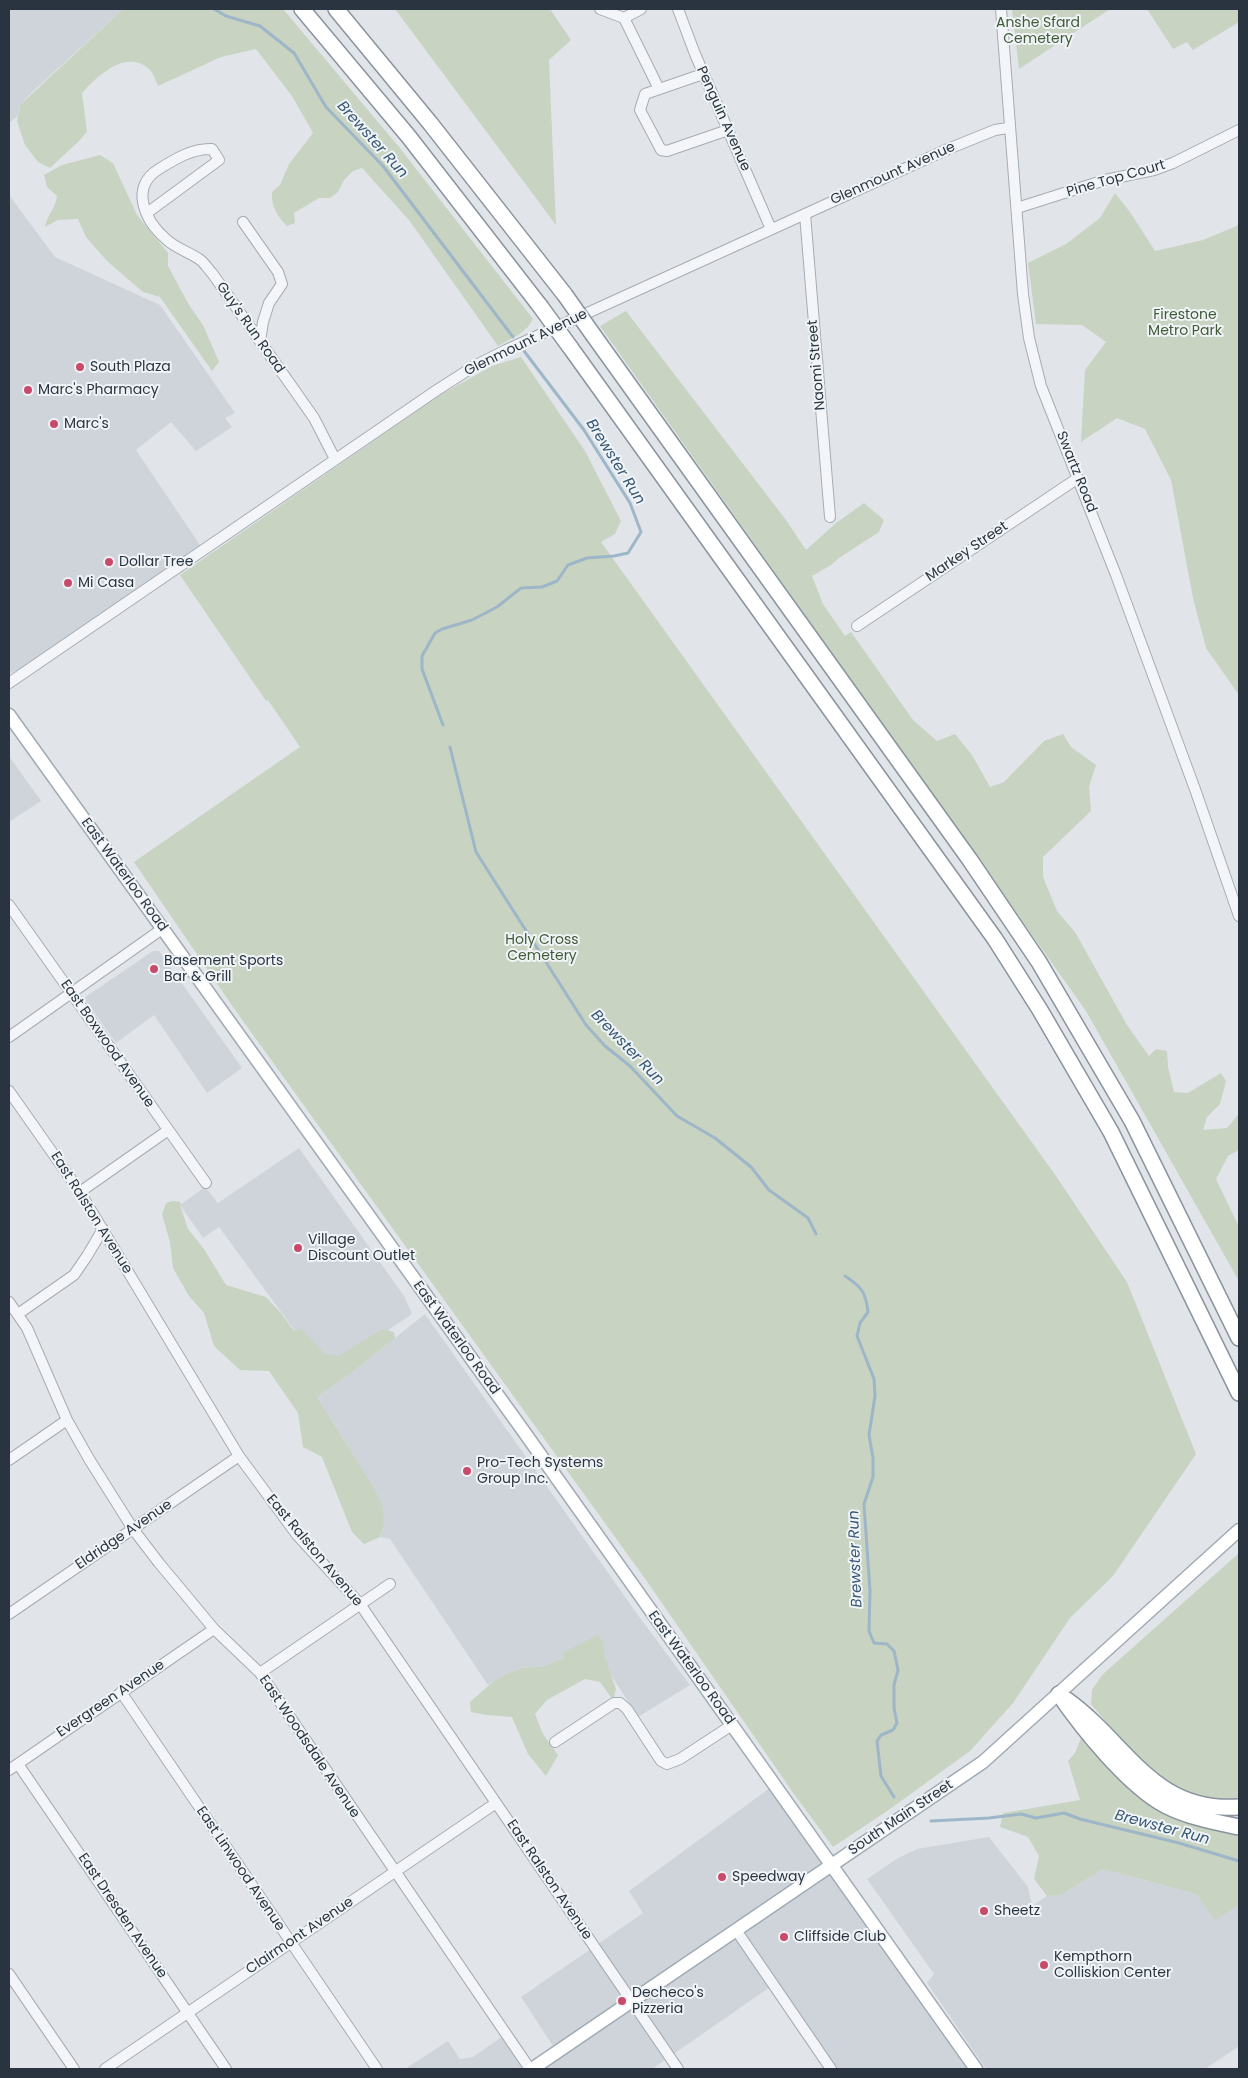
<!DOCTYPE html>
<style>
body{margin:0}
#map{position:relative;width:1248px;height:2078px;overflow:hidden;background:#e1e5e9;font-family:Poppins,sans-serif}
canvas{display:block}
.frame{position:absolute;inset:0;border:10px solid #2a3440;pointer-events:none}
</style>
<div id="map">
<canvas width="1248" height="2078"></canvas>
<div class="frame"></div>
</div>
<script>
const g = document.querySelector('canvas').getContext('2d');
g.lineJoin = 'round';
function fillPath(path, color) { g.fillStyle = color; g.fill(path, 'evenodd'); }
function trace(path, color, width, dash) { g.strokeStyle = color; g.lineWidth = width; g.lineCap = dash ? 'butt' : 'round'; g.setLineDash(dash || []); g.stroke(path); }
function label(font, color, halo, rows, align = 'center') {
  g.font = font + ' Poppins,sans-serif'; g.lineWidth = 4; g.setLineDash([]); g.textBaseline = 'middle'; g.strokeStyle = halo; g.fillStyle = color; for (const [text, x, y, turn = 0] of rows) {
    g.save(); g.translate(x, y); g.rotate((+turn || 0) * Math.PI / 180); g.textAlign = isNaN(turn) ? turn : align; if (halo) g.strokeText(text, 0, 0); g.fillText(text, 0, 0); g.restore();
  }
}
const built = new Path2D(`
 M 9,9 L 123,9 L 31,93 L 21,104 L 18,116 L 9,123 Z
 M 9,195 L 55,257 L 160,305 L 235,413 L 225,418 L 232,427 L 196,451 L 171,422 L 136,450 L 200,545 L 27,665 L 9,674 Z
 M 9,756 L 41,801 L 9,822 Z
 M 153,951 L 159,951 L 242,1068 L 207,1093 L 154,1015 L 116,1043 L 84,998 Z
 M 299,1148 L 404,1296 L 412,1314 L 331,1369 L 295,1331 L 219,1227 L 203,1238 L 180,1205 L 205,1187 L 218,1203 Z
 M 425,1314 L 640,1618 L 690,1685 L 638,1717 L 602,1661 L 568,1650 L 562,1653 L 564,1658 L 545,1666 L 520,1668 L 494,1681 L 488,1685 L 390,1539 L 380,1537 L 384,1525 L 373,1486 L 317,1397 L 350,1374 Z
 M 774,1785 L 976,2069 L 831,2069 L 773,1985 L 652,2069 L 532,2069 L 557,2052 L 521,1997 L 643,1913 L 629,1891 Z
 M 989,1837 L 1028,1887 L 1032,1906 L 1047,1896 L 1061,1895 L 1103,1869 L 1196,1894 L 1215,1919 L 1239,1905 L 1239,2046 L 1205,2069 L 986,2069 L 927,1983 L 934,1974 L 867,1879 L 898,1858 L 917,1849 Z
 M 506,2034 L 530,2069 L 405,2069 L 448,2041 L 460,2059 L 473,2057 Z`);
const green = new Path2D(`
 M 123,9 L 283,9 L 399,147 L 533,319 L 528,327 L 518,335 L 498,346 L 409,220 L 362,168 L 353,171 L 344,180 L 338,192 L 330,198 L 319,198 L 294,213 L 295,223 L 287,226 C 277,216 271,206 272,192 L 280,185 L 289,164 L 313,133 L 292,96 L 256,49 L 221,57 L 158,86 C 156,81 153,72 149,69 C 126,48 96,77 82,93 L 87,132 L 78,142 L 50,168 L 38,162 L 25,145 L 17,121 L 21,104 Z
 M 395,9 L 550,9 L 571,40 L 549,60 L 556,225 Z
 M 1012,9 L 1110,9 L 1019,69 Z
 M 1147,9 L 1239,9 L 1239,22 L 1193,50 L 1187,42 L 1173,49 Z
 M 100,155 L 113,163 L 137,215 L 168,253 L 168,266 L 189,305 L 203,325 L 219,362 L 212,371 L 160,297 L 143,292 L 107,261 L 86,237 L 78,219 L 58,220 L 45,227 C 47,215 56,208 57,196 L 47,187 L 44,175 L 62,165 Z
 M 1115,193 L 1130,212 L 1155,251 L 1203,240 L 1239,225 L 1239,695 L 1206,648 L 1193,598 L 1171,480 L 1145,429 L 1117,418 L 1081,442 L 1085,370 L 1106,342 L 1082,325 L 1036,324 L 1028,263 L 1066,244 L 1100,218 Z
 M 626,311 L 786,520 L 806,550 L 836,523 L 864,503 L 884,520 L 879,532 L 839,558 L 831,565 L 812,576 L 823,604 L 845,636 L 851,632 L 913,720 L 937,741 L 955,734 L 972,755 L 990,787 L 1004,782 L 1044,741 L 1063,734 L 1071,747 L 1096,765 L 1089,787 L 1091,811 L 1043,857 L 1043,877 L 1057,911 L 1075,932 L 1127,1025 L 1149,1056 L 1156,1049 L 1167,1051 L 1168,1067 L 1174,1092 L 1188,1093 L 1221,1073 L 1226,1081 L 1220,1104 L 1207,1117 L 1203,1130 L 1227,1128 L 1239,1114 L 1239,1150 L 1228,1156 L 1216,1179 L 1239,1227 L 1239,1281 L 1086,1011 L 600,326 Z
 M 521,357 L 585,451 L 621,521 L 615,534 L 601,542 L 1056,1176 L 1127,1282 L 1196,1454 L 1113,1576 L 1070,1618 L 1013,1703 L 970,1751 L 890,1809 L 833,1847 L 794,1794 L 646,1580 L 233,1007 L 134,862 L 300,747 L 268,700 L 270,699 L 266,701 L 180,575 L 440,395 L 492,366 Z
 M 173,1201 L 181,1202 L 180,1205 L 188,1229 L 204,1249 L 226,1285 L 266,1297 L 281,1313 L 294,1331 L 301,1329 L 325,1354 L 338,1356 L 383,1329 L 394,1332 L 395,1338 L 350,1374 L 317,1397 L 373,1486 L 383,1508 L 384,1525 L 380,1537 L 364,1544 L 352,1532 L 322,1457 L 303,1447 L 298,1413 L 269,1371 L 240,1370 L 214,1346 L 204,1313 L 189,1296 L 173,1268 L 170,1242 L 162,1214 L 166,1203 Z
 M 1239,1553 L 1239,1801 L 1205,1801 L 1165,1784 L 1130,1750 L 1091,1704 L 1092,1690 L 1102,1675 Z
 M 598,1635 L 603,1642 L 605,1658 L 616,1689 L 613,1700 L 600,1682 L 585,1679 L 547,1700 L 535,1714 L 543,1734 L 558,1755 L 546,1776 L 528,1754 L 512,1717 L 487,1715 L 471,1712 L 470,1702 L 494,1681 L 509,1673 L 521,1668 L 545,1666 L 564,1658 L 562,1653 Z
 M 1081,1738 L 1092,1745 L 1169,1816 L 1239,1834 L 1239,1905 L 1215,1920 L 1196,1894 L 1103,1869 L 1061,1895 L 1047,1896 L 1034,1879 L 1039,1856 L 1028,1837 L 1000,1827 L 1003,1813 L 1080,1800 L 1068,1761 L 1075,1753 Z`);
const stream = new Path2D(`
 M 214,9 L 226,16 L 260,26 L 294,53 L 326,107 L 383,166 L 513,337
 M 443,725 L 422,669 L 422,656 L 435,633 L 442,629 L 472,620 L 497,607 L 521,588 L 542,587 L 557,581 L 568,565 L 587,558 L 614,556 L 628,553 L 641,532 L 630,503 L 584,430 L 524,351
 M 450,747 L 476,852 L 586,1025 L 605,1046 L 630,1066 L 677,1116 L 715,1138 L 751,1167 L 769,1190 L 808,1218 L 816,1234
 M 845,1276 C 862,1287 866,1293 868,1312 L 860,1323 L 857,1336 L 874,1379 L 875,1396 L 869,1435 L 873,1458 L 873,1477 L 864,1504 L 870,1591 L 869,1631 L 874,1643 L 887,1644 L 894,1651 L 898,1670 L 894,1685 L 894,1708 L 897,1723 L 893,1730 L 881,1735 L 877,1741 L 881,1776 L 894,1797
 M 931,1821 L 989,1818 L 1021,1814 L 1036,1818 L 1064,1813 L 1080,1819 L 1179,1843 L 1239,1861`);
const minor = new Path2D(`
 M 600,9 L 624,18 L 659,89
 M 678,9 L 695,54 L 771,229
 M 1001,9 L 1023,294 L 1029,338 L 1041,386 L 1116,575 L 1196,792 L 1239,916
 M 624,18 L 641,9
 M 703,74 L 645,94 L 640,110 L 661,150 L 667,151 L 728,130
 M 1017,208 L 1105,180 L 1154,170 L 1173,163 L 1239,130
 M 147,213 L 219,160 L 212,149 C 193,148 175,159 159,169 C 129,187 145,221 166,239 C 175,248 189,252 199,259 C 204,262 208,269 212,273 L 314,418 L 335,459
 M 805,214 L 830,517
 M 243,222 L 278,272 L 282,284 L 269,303 L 263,322 L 260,341
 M 857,626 L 1078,478
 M 9,683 L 437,390 L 476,365 L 506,350 L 948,149 L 995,130 L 1008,128
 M 9,905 L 206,1183
 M 9,1037 L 162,929
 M 9,1091 L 80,1192 L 239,1456 L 297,1535 L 360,1604 L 678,2069
 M 80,1192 L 167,1131
 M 9,1302 L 27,1328 L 67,1420 L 89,1459 L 133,1529 L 159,1563 L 214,1629 L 260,1673 L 530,2069
 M 18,1314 L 74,1275 L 87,1256 L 103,1229
 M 9,1460 L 67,1420
 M 9,1614 L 239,1456
 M 260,1673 L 390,1584
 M 121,1692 L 377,2069
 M 555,1742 L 614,1703 L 620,1703 L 627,1709 L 661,1761 L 667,1764 L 680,1759 L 732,1725
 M 18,1764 L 226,2069
 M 9,1770 L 214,1629
 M 736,1930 L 831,2069
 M 9,1974 L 74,2069
 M 105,2069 L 496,1803`);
const major = new Path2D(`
 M 9,715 L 522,1429 L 976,2069
 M 532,2069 L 983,1762 L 1239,1530`);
const highway = new Path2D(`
 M 302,9 L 409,137 L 540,306
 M 336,9 L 430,123 L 565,295
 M 594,336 L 970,860 L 1039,962 L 1132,1121 L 1239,1338
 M 570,347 L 995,939 L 1040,1010 L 1111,1132 L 1239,1393
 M 1059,1694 C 1082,1728 1129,1786 1165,1805 C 1188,1817 1215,1822 1239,1827
 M 1067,1700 C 1128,1744 1152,1813 1239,1807`);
const highwayBridge = new Path2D(`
 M 565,295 L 594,336
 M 540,306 L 570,347`);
const markers = [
 [80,367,5,"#c94b6b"],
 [28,390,5,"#c94b6b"],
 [54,424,5,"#c94b6b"],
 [109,562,5,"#c94b6b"],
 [68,583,5,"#c94b6b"],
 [154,969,5,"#c94b6b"],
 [298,1248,5,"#c94b6b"],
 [467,1471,5,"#c94b6b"],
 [722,1877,5,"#c94b6b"],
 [984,1911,5,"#c94b6b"],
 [784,1937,5,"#c94b6b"],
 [1044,1965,5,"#c94b6b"],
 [622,2001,5,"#c94b6b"]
];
const parkNames = [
 ["Anshe Sfard",1038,23],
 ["Cemetery",1038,39],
 ["Firestone",1185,315],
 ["Metro Park",1185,331],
 ["Holy Cross",542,940],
 ["Cemetery",542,956]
];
const streetNames = [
 ["Penguin Avenue",723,119,66],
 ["Glenmount Avenue",893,174,-24],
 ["Pine Top Court",1116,179,-16],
 ["Guy's Run Road",250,328,55],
 ["Glenmount Avenue",526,343,-26],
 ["Naomi Street",817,365,-95],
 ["Swartz Road",1076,472,68],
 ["Markey Street",967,552,-34],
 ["East Waterloo Road",124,875,54],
 ["East Boxwood Avenue",107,1044,55],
 ["East Ralston Avenue",91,1213,58],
 ["East Waterloo Road",456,1338,54],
 ["Eldridge Avenue",124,1535,-34],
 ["East Ralston Avenue",314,1551,50],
 ["East Waterloo Road",691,1668,54],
 ["Evergreen Avenue",111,1699,-34],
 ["East Woodsdale Avenue",309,1747,56],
 ["South Main Street",901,1818,-34],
 ["East Linwood Avenue",240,1869,56],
 ["East Ralston Avenue",549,1880,56],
 ["East Dresden Avenue",122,1916,56],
 ["Clairmont Avenue",300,1936,-34]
];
const poiNames = [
 ["South Plaza",90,367],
 ["Marc's Pharmacy",38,390],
 ["Marc's",64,424],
 ["Dollar Tree",119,562],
 ["Mi Casa",78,583],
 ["Basement Sports",164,961],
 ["Bar & Grill",164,977],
 ["Village",308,1240],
 ["Discount Outlet",308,1256],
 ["Pro-Tech Systems",477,1463],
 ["Group Inc.",477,1479],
 ["Speedway",732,1877],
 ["Sheetz",994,1911],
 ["Cliffside Club",794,1937],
 ["Kempthorn",1054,1957],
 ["Colliskion Center",1054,1973],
 ["Decheco's",632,1993],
 ["Pizzeria",632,2009]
];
const waterNames = [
 ["Brewster Run",372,140,48],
 ["Brewster Run",615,462,58],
 ["Brewster Run",627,1048,46],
 ["Brewster Run",856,1559,-92],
 ["Brewster Run",1162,1828,15]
];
fillPath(built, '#cfd4db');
fillPath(green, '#c8d3c2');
trace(stream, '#9db6c8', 3);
trace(minor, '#a6acb3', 12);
trace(major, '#a1abb4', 15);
trace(highway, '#89949f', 18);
trace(minor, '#f4f5f8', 10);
trace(major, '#fff', 12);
trace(highway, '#fff', 15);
trace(highwayBridge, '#89949f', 18, []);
trace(highwayBridge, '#fff', 15);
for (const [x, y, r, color] of markers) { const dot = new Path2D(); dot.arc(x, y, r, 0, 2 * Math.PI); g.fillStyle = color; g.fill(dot); trace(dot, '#f0f4f7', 2); }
label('14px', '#425b38', '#f0f4f7', parkNames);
label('14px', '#2a3440', '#f0f4f7', streetNames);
label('14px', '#2a3440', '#f0f4f7', poiNames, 'left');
label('italic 15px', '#355773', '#f0f4f7', waterNames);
</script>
